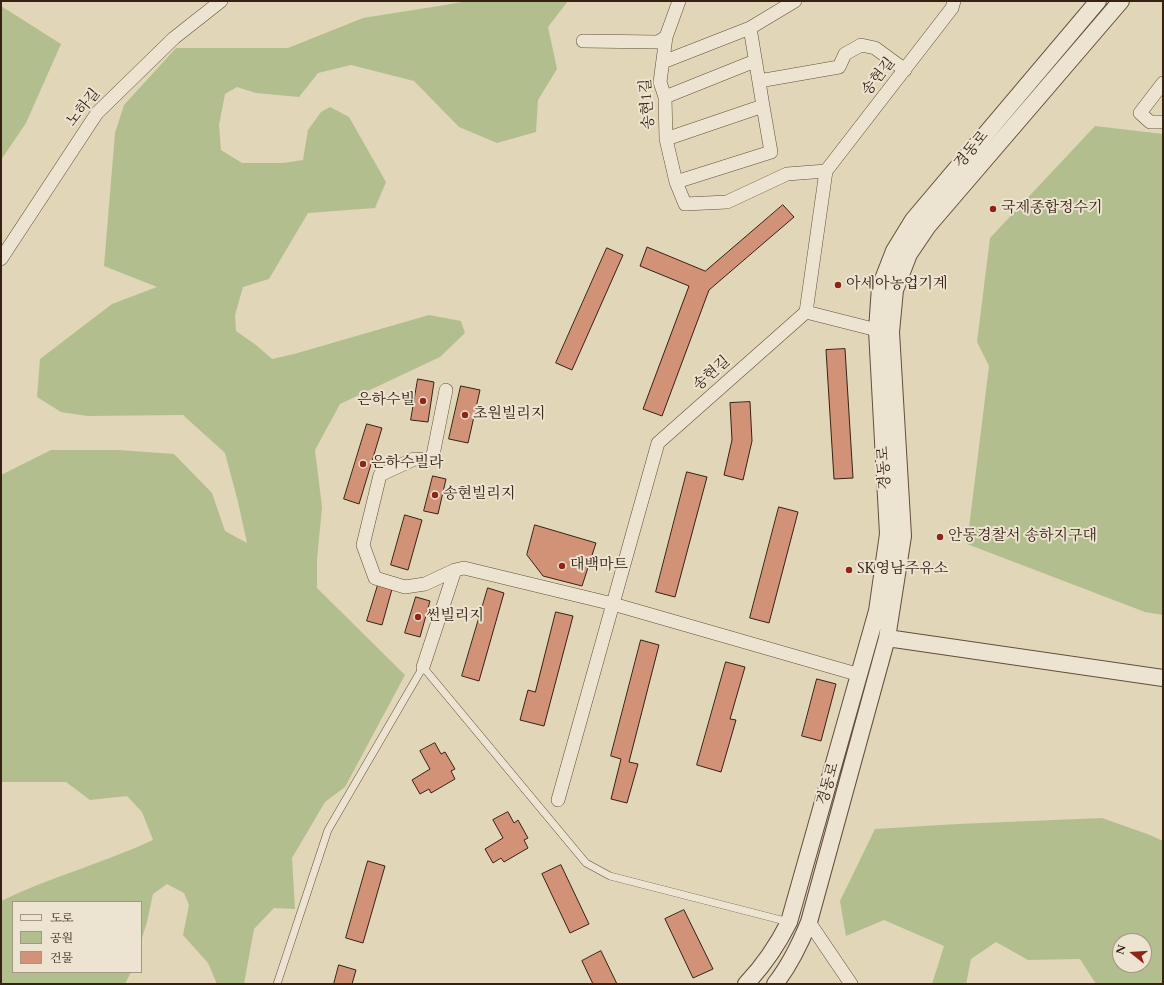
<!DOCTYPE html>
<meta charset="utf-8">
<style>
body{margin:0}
#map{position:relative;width:1164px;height:985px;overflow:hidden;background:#e1d6b7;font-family:Cardo,"Noto Serif KR",serif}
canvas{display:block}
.frame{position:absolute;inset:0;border:2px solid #372113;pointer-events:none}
.legend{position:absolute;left:12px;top:901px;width:130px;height:72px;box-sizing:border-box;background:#ece4d0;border:1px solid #a49684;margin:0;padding:5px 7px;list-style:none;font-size:12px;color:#372113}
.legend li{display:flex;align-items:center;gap:8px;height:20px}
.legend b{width:20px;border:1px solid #a49684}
.north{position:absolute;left:1112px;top:933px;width:40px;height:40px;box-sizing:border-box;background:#ece4d0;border:1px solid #a49684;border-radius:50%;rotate:287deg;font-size:11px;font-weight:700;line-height:16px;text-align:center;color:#372113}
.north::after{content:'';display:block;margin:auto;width:14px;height:18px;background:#8f2418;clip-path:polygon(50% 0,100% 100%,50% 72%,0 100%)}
</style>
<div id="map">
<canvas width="1164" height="985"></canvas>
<div class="frame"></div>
<ul class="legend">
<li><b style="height:5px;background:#ece4d0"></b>도로</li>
<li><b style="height:11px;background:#b3be8e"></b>공원</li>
<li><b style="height:11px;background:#d19277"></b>건물</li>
</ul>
<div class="north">N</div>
</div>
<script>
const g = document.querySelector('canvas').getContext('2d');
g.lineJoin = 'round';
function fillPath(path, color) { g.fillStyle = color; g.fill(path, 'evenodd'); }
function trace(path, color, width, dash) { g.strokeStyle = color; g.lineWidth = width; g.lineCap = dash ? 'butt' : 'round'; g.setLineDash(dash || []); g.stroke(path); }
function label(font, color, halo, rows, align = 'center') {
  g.font = font + ' Cardo,"Noto Serif KR",serif'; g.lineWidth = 4; g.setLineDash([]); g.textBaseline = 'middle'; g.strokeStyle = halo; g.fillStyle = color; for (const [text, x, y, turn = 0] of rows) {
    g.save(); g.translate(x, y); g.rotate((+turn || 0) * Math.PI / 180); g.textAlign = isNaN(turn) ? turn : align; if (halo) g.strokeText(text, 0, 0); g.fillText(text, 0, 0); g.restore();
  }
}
const green = new Path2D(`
 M 467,1 L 568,1 L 548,27 L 557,69 L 538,100 L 536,132 L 497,143 L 459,127 L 414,81 L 351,65 L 318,73 L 299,97 L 256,93 L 237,87 L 225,94 L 219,125 L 221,150 L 242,163 L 283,163 L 303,160 L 308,130 L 321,112 L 330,107 L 349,117 L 386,182 L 375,208 L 308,213 L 269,279 L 243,287 L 235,315 L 236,331 L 256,345 L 272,359 L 294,354 L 429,315 L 461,321 L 465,333 L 440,357 L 340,404 L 315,450 L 322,507 L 317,560 L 317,588 L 405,675 L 345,787 L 325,802 L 292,858 L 295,909 L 274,908 L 254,929 L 244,984 L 217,984 L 208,963 L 183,935 L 189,905 L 184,893 L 167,884 L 153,894 L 147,922 L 141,941 L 141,902 L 13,902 L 13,972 L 131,972 L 125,984 L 1,984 L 1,901 C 50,877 104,863 153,840 L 142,812 L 127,796 L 90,800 L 66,782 L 1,782 L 1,475 L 51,450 L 119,450 L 174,454 L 212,493 L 225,531 L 247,543 L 238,502 L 225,453 L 183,415 L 87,416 L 61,412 L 37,397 L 40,359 L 112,304 L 157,287 L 104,266 L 115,133 L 124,105 L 176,48 L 288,48 L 363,18 L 445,5 Z
 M 1,6 L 61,44 L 26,123 L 1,160 Z
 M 1095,126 L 1163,134 L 1163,615 L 1145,612 L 967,544 L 989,366 L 977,342 L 990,238 Z
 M 1102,818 L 1150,835 L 1163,841 L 1163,984 L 1096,984 L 1080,959 L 1028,960 L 996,942 L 971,959 L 966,984 L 932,984 L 944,946 L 884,920 L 846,936 L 840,901 L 875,829 L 958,824 ZM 1120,941 L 1144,941 L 1144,965 L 1120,965 Z`);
const building = new Path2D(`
 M 783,205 L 794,217 L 709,290 L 662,416 L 643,409 L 689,286 L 640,266 L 647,247 L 705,271 Z
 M 607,248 L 623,255 L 572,370 L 556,363 Z
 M 845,349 L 853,478 L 834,479 L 826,350 Z
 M 418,379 L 434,382 L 428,422 L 411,420 Z
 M 461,386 L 480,390 L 468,443 L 449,439 Z
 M 750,402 L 752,441 L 743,480 L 724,475 L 732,440 L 730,403 Z
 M 367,424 L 382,428 L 359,504 L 344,499 Z
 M 687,472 L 707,477 L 675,597 L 656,592 Z
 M 433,476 L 446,479 L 438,514 L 424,511 Z
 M 779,507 L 798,512 L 769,623 L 750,618 Z
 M 405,515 L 422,520 L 408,570 L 391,565 Z
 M 535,525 L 596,543 L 582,586 L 543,576 L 527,555 Z
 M 378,585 L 392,589 L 382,625 L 367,621 Z
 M 488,588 L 504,593 L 479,681 L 462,676 Z
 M 416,597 L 430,601 L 420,637 L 405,633 Z
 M 556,612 L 573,616 L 544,726 L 520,720 L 528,690 L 535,692 Z
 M 641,640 L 659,645 L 629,762 L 638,764 L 627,803 L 611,799 L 621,759 L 611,756 Z
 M 726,662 L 745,667 L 730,719 L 736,720 L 721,772 L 697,765 Z
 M 817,679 L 836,684 L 821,741 L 802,736 Z
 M 435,743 L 441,754 L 445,752 L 455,769 L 451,771 L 455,779 L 431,793 L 429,789 L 420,794 L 412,780 L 430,769 L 420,751 Z
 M 508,812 L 514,823 L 518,820 L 528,838 L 524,840 L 528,848 L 504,862 L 501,858 L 493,863 L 485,849 L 503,838 L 493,820 Z
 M 368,861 L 385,866 L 363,943 L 346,938 Z
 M 561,865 L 589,924 L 570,933 L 542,874 Z
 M 684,910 L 713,969 L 693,978 L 665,919 Z
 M 601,951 L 617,984 L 593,984 L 582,961 Z
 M 339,965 L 356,970 L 352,984 L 334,984 Z`);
const service = new Path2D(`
 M 277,984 L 328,830 L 423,667 L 586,863 L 610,876 L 789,922`);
const minor = new Path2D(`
 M 679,1 L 666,37 L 660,82 L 665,97 L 666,139 L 676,182 L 685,204 L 727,202 L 787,174 L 826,171 L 952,8 L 954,1
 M 750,28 L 795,1
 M 583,41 L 658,42 L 666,37
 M 663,62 L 750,28 L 763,106 L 666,139
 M 759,81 L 839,67 L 845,54 L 861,45 L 875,48 L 905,70
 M 1163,83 L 1140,113 L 1150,122 L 1163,122
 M 665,97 L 755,61
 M 676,182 L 771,152 L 763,106
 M 1,259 L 97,113 L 174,38 L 221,1
 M 806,312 L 877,330
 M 446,390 L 432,460 L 414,459 L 380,475 L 363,545 L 375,578 L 405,587 L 425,584 L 455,570
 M 423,667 L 455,570 L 464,568 L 613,604 L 860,675
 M 558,800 L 658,443 L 806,312 L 826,171
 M 809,922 L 851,984`);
const tertiary = new Path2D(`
 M 887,638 L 1163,678
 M 746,984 C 764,965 777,946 789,922 L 877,611 L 888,534 L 877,330 L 880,287 L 894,251 L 913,220 L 1098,1
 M 775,984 C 790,965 800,944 809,922 L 887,638 L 903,536 L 891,332 L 895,290 L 909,254 L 928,226 L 1121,1`);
const markers = [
 [993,209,4,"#8f2418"],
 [838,285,4,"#8f2418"],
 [423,401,4,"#8f2418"],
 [465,415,4,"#8f2418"],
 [363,464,4,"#8f2418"],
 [435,495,4,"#8f2418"],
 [940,537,4,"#8f2418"],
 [562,566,4,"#8f2418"],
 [849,570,4,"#8f2418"],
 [418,617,4,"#8f2418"]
];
const streetNames = [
 ["송현길",879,77,-52],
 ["송현1길",648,104,-94],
 ["노하길",84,108,-51],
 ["경동로",972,150,-50],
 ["송현길",712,374,-42],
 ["경동로",885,468,-93],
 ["경동로",829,784,-74]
];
const poiNames = [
 ["국제종합정수기",1001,209],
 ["아세아농업기계",846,285],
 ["은하수빌",415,401,"right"],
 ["초원빌리지",473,415],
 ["은하수빌라",371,464],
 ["송현빌리지",443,495],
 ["안동경찰서 송하지구대",948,537],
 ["대백마트",570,566],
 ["SK영남주유소",857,570],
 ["썬빌리지",426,617]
];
fillPath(green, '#b3be8e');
fillPath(building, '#d19277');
trace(building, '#372113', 1);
trace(service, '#624e3c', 8);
trace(minor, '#624e3c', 14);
trace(tertiary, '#624e3c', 18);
trace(service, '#ece4d0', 7);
trace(minor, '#ece4d0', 13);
trace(tertiary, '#ece4d0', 16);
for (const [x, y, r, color] of markers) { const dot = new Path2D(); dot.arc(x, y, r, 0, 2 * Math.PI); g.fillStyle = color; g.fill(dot); trace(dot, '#ece4d0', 1.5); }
label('15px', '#372113', '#ece4d0', streetNames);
label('15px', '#372113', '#ece4d0', poiNames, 'left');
</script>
